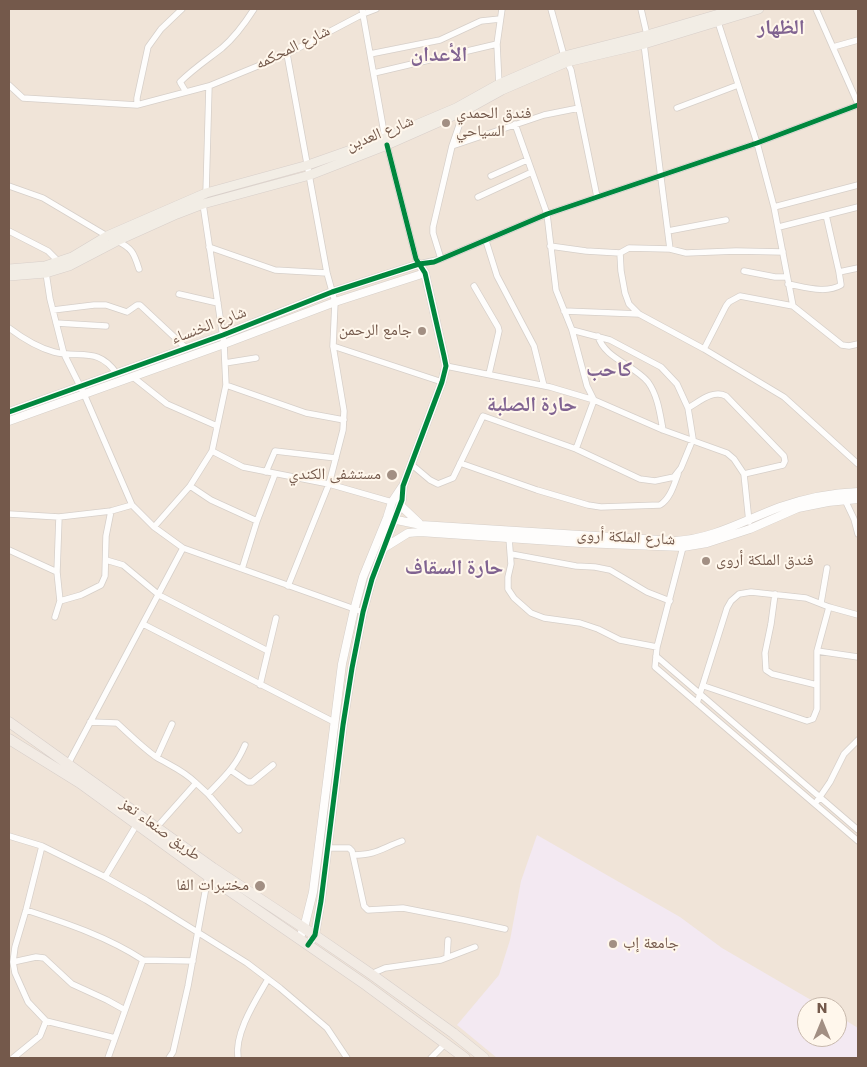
<!DOCTYPE html>
<meta charset="utf-8">
<style>
body{margin:0}
#map{position:relative;width:867px;height:1067px;overflow:hidden;background:#f7f2eb;font-family:Poppins,sans-serif}
canvas{display:block}
.frame{position:absolute;inset:0;border:10px solid #74594b;pointer-events:none}
.north{position:absolute;left:797px;top:997px;width:50px;height:50px;box-sizing:border-box;background:#fff7ec;border:1px solid #c7b8ac;border-radius:50%;rotate:0deg;font-size:14px;font-weight:700;line-height:20px;text-align:center;color:#74594b}
.north::after{content:'';display:block;margin:auto;width:18px;height:22px;background:#a28f83;clip-path:polygon(50% 0,100% 100%,50% 72%,0 100%)}
</style>
<div id="map">
<canvas width="867" height="1067"></canvas>
<div class="frame"></div>
<div class="north">N</div>
</div>
<script>
const g = document.querySelector('canvas').getContext('2d');
g.lineJoin = 'round';
function fillPath(path, color) { g.fillStyle = color; g.fill(path, 'evenodd'); }
function trace(path, color, width, dash) { g.strokeStyle = color; g.lineWidth = width; g.lineCap = dash ? 'butt' : 'round'; g.setLineDash(dash || []); g.stroke(path); }
function label(font, color, halo, rows, align = 'center') {
  g.font = font + ' Poppins,"Noto Naskh Arabic",sans-serif'; g.lineWidth = 4; g.setLineDash([]); g.textBaseline = 'middle'; g.strokeStyle = halo; g.fillStyle = color; for (const [text, x, y, turn = 0] of rows) {
    g.save(); g.translate(x, y); g.rotate((+turn || 0) * Math.PI / 180); g.textAlign = isNaN(turn) ? turn : align; if (halo) g.strokeText(text, 0, 0); g.fillText(text, 0, 0); g.restore();
  }
}
const residential = new Path2D(`
 M 9,9 L 858,9 L 858,1058 L 9,1058 ZM 807,1007 L 837,1007 L 837,1037 L 807,1037 Z`);
const education = new Path2D(`
 M 537,835 L 680,917 L 722,948 L 823,1007 L 807,1007 L 807,1037 L 837,1037 L 837,1015 L 858,1028 L 858,1058 L 497,1058 L 457,1025 L 499,975 L 510,940 L 521,881 Z`);
const minor = new Path2D(`
 M 362,9 L 385,138
 M 551,9 L 564,56 L 571,70 L 597,197
 M 641,9 L 647,35
 M 816,9 L 858,104
 M 718,22 L 757,143 L 774,207 L 793,306
 M 644,44 L 670,249
 M 833,47 L 858,40
 M 287,54 L 327,273 L 335,302 L 333,346 L 344,411 L 343,430 L 329,484 L 288,586
 M 370,54 L 440,40 L 481,21 L 500,19
 M 374,73 L 497,44
 M 9,85 L 23,98 L 137,105 L 209,86 L 287,54 L 363,14 L 376,9
 M 499,86 L 497,44 L 502,9
 M 186,92 L 180,82 C 193,69 208,59 222,48 C 235,37 245,23 254,9
 M 137,105 L 137,98 L 148,47 L 161,29 L 182,9
 M 677,108 L 738,85
 M 515,124 L 547,214 L 556,290 L 572,330 L 587,386 L 594,400 L 576,449
 M 387,145 L 416,259 L 419,264 L 441,259 L 547,214 L 757,143 L 858,105
 M 452,146 L 544,115 L 579,108
 M 491,176 L 527,160
 M 9,186 L 43,198 L 107,236
 M 206,193 L 209,86
 M 478,197 L 532,172
 M 203,204 L 224,344 L 226,385 L 212,451 L 190,486 L 211,500 L 257,521
 M 774,207 L 858,185
 M 779,227 L 858,207
 M 9,231 L 48,251 L 58,261
 M 668,231 L 726,220
 M 117,241 C 132,248 134,253 139,269
 M 486,241 L 497,276 L 534,346 L 544,386
 M 550,246 L 586,251 L 620,253 L 629,248 L 670,249 L 686,253 L 736,251 L 783,252
 M 209,247 L 275,270 L 327,273
 M 620,253 L 621,271 L 625,293 L 629,304 L 639,314 L 704,349 L 784,397 L 858,464
 M 441,259 L 433,233 L 433,227 L 452,146 L 464,111
 M 744,271 L 775,277 L 787,277
 M 839,272 L 858,268
 M 46,273 L 50,299 L 64,354 L 84,394 L 132,505 L 154,527 L 183,548 L 363,612
 M 788,284 C 805,287 826,294 841,285 L 839,272 L 826,215
 M 474,286 L 498,327 L 499,331 L 489,374
 M 179,294 L 218,303
 M 53,310 L 94,305 L 106,305 L 127,312 L 137,305 L 140,305 L 186,348
 M 564,311 L 639,314
 M 56,323 L 106,326
 M 9,328 C 21,337 39,348 54,352 C 80,359 98,346 117,374
 M 598,336 C 604,358 634,365 648,382 C 658,396 660,414 663,430
 M 333,346 L 442,382
 M 704,349 L 726,306 L 729,302 L 740,296 L 793,306 L 842,345 L 849,346 L 858,344
 M 225,363 L 256,358
 M 446,366 L 550,387 L 594,400 L 663,430 L 727,453 L 734,459 L 744,474 L 749,522
 M 133,377 L 167,404 L 217,426
 M 226,385 L 306,413 L 344,420
 M 688,408 C 699,402 713,389 726,396 L 784,456 L 785,461 L 783,465 L 744,474
 M 212,451 L 243,467 L 329,484 L 392,502
 M 460,463 L 537,490 L 588,505 L 601,507 L 660,505 C 670,499 674,485 678,474
 M 411,464 L 430,480 L 438,484 L 453,478 L 483,416 L 576,449 L 640,479 L 655,481 L 674,477 L 681,468 L 693,439 L 688,408 L 677,384 L 661,367 L 610,340 L 572,330
 M 266,472 L 275,451 L 336,458
 M 845,500 L 854,519 L 858,534
 M 9,514 L 59,517 L 111,511 L 132,505
 M 154,527 L 190,486
 M 509,538 L 511,564 L 508,577 L 508,589 L 514,598 L 531,613 L 544,618 L 580,623 L 598,629 L 620,640 L 657,647
 M 683,547 L 657,647 L 655,667 L 858,841
 M 9,550 L 57,572
 M 511,554 L 576,566 L 595,567 L 610,570 L 647,592 L 670,601
 M 106,560 L 123,565 L 159,595 L 268,651
 M 242,569 L 257,521 L 275,474
 M 775,594 L 771,624 L 765,653 L 766,670 L 772,674 L 817,685
 M 60,601 L 81,595 L 101,585 L 105,576 L 106,536 L 111,511
 M 821,603 L 827,568
 M 55,617 L 60,601 L 57,572 L 59,517
 M 143,624 L 334,722
 M 817,651 L 858,657
 M 656,656 L 858,830
 M 260,685 L 276,618
 M 704,686 L 807,721 L 813,719 L 817,709 L 817,651 L 829,607
 M 697,703 L 727,608 L 731,601 L 739,594 L 751,592 L 806,598 L 829,607 L 858,615
 M 90,722 L 117,723 C 130,735 142,747 156,757 C 171,766 183,770 196,783 L 156,828
 M 157,757 L 172,724
 M 68,764 L 183,548
 M 232,771 L 248,782 L 252,782 L 273,765
 M 196,783 L 208,794 L 239,830
 M 208,794 C 225,776 235,768 245,745
 M 815,804 L 830,782 L 844,754 L 858,740
 M 9,836 L 42,846 L 105,877 L 146,900 L 247,963 L 280,988 L 327,1028 L 347,1058
 M 327,848 L 349,848 L 352,851 L 364,906 L 368,910 L 403,908 L 464,920 L 505,929
 M 353,855 C 377,855 382,848 402,841
 M 105,877 L 137,824
 M 26,910 C 66,923 108,937 143,960
 M 447,957 L 448,940
 M 13,962 L 36,957 L 44,958 L 72,984 L 107,1000 L 125,1010
 M 371,974 L 385,968 L 441,960 L 475,947
 M 46,1021 L 115,1038
 M 13,1058 L 40,1036 L 46,1021 L 28,1002 L 15,973 L 13,962 L 15,947 L 26,910 L 42,846
 M 108,1058 L 143,960 L 193,961
 M 169,1058 L 173,1052 L 188,986 L 208,876
 M 238,1058 C 234,1033 256,1000 268,979
 M 431,1058 L 446,1043`);
const tertiary = new Path2D(`
 M 9,412 L 223,335 L 332,292 L 419,264 L 425,273 L 444,356 L 446,366 L 442,382 L 403,486 L 402,500 L 372,579 L 363,612 L 352,668 L 343,725 L 321,901 L 315,935 L 308,945
 M 9,421 L 224,344 L 335,302 L 425,273
 M 400,505 L 419,523
 M 387,518 L 421,525 L 675,541 C 713,539 745,520 780,507 C 806,498 831,493 858,492
 M 384,548 L 408,533 L 420,532 L 581,543 L 683,547 L 707,543 L 750,529 L 798,508 L 828,502 L 858,499
 M 299,939 L 304,928 L 313,892 L 342,664 L 354,610 L 363,577 L 387,518 L 392,502 L 402,487`);
const primary = new Path2D(`
 M 9,269 L 45,266 L 72,257 L 107,236 L 206,193 L 308,165 L 385,138 L 456,108 L 499,84 L 564,56 L 647,35 L 736,9
 M 9,276 L 46,273 L 69,266 L 117,241 L 177,214 L 203,204 L 310,175 L 387,145 L 464,111 L 502,90 L 567,62 L 644,44 L 759,9`);
const trunk = new Path2D(`
 M 9,722 L 213,868 L 304,928 L 371,974 L 453,1033 L 484,1058
 M 9,739 L 80,783 L 208,876 L 366,985 L 465,1058`);
const cycleway = new Path2D(`
 M 9,412 L 223,335 L 332,292 L 419,264 L 434,262 L 547,214 L 757,143 L 858,105
 M 308,945 L 315,935 L 321,901 L 343,725 L 352,668 L 363,612 L 372,579 L 402,500 L 403,486 L 442,382 L 446,366 L 444,356 L 425,273 L 416,259 L 387,145`);
const markers = [
 [446,123,5,"#a28f83"],
 [422,331,5,"#a28f83"],
 [392,475,6,"#a28f83"],
 [706,561,5,"#a28f83"],
 [260,886,6,"#a28f83"],
 [613,944,5,"#a28f83"]
];
const streetNames = [
 ["شارع المحكمه",293,48,-26],
 ["شارع العدين",380,134,-22],
 ["شارع الخنساء",209,326,-21],
 ["شارع الملكة أروى",626,538,3],
 ["طريق صنعاء تعز",160,830,36]
];
const poiNames = [
 ["فندق الحمدي",456,114],
 ["السياحي",456,132],
 ["جامع الرحمن",412,331,"right"],
 ["مستشفى الكندي",381,475,"right"],
 ["فندق الملكة أروى",716,561],
 ["مختبرات الفا",249,886,"right"],
 ["جامعة إب",623,944]
];
const districtNames = [
 ["الظهار",781,29],
 ["الأعدان",439,56],
 ["كاحب",609,371],
 ["حارة الصلبة",532,406],
 ["حارة السقاف",454,569]
];
fillPath(residential, '#f0e4d8');
fillPath(education, '#f3e9f2');
trace(minor, '#d6cfc9', 7);
trace(tertiary, '#d6cfc9', 9);
trace(primary, '#d8cfca', 10);
trace(trunk, '#d8cfca', 11);
trace(minor, '#fefdfc', 5.5);
trace(tertiary, '#fefdfc', 8);
trace(primary, '#f2ede5', 9);
trace(trunk, '#f2ebe4', 10);
trace(cycleway, '#00873e', 5);
for (const [x, y, r, color] of markers) { const dot = new Path2D(); dot.arc(x, y, r, 0, 2 * Math.PI); g.fillStyle = color; g.fill(dot); trace(dot, '#fff7ec', 2); }
label('16px', '#74594b', '#fff7ec', streetNames);
label('16px', '#74594b', '#fff7ec', poiNames, 'left');
label('bold 21px', '#806391', '#fff7ec', districtNames);
</script>
